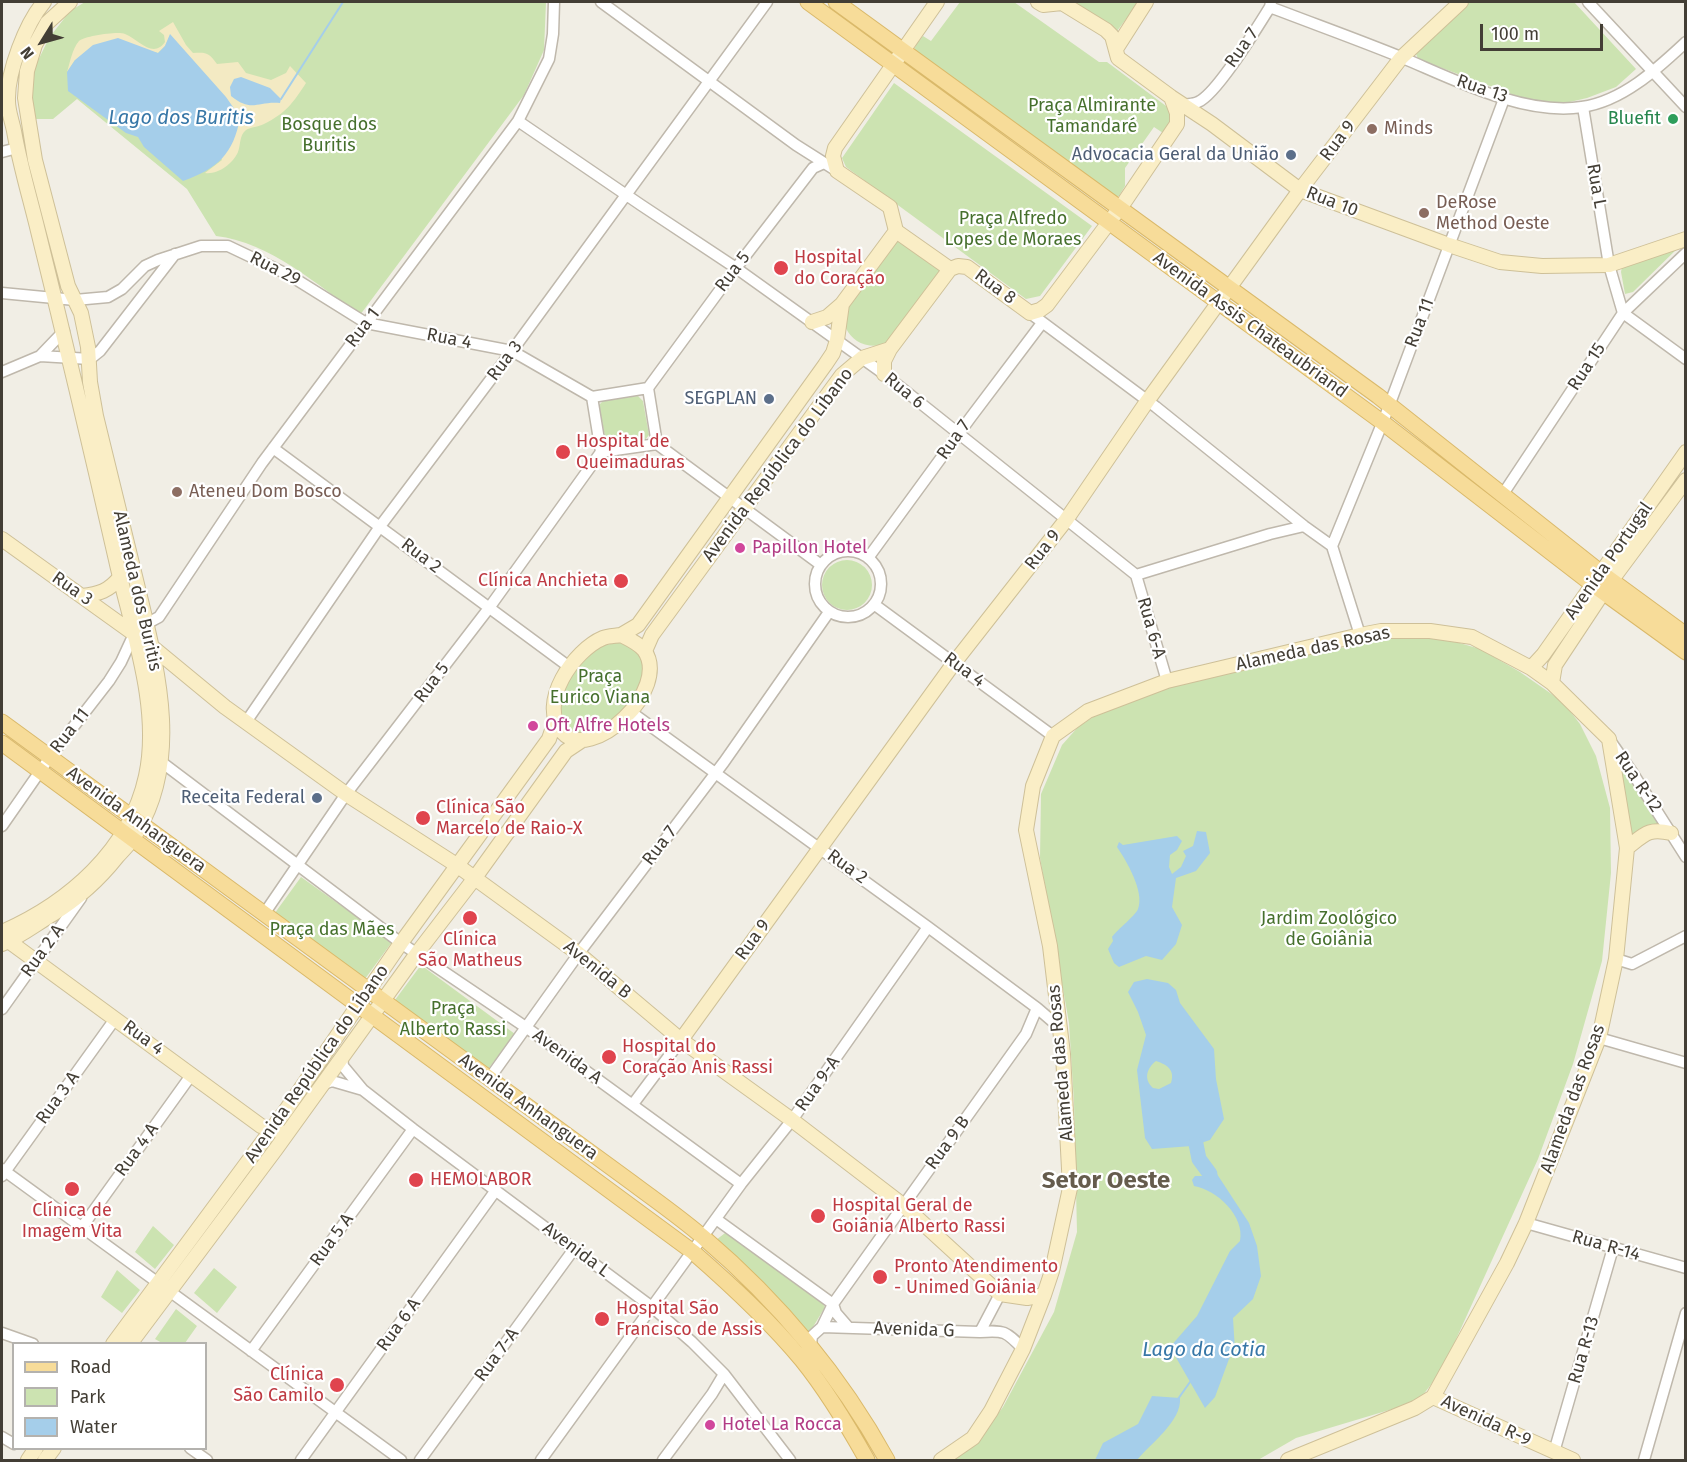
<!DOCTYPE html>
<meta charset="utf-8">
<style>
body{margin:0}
#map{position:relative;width:1687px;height:1462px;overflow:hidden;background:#f1eee5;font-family:"Fira Sans",sans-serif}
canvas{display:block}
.frame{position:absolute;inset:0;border:3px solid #433e35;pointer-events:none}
.legend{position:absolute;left:12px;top:1342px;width:195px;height:108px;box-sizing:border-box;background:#fff;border:2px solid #b4b2ae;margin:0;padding:8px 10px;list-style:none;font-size:18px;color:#433e35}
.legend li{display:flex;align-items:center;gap:12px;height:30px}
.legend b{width:30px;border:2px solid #b4b2ae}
.north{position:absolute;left:12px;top:12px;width:60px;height:60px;-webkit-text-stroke:4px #fff;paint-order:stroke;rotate:233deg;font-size:16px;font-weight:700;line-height:24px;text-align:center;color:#433e35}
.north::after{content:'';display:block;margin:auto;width:21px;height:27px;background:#433e35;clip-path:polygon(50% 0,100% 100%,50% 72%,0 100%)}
.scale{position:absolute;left:1480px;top:24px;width:123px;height:27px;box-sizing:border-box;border:3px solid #433e35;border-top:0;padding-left:8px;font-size:18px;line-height:21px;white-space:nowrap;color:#433e35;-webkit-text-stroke:4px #fff;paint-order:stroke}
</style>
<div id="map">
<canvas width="1687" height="1462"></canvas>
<div class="frame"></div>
<ul class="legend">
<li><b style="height:8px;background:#f7dc99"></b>Road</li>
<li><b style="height:16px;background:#cce3b1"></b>Park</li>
<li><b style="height:16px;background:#a5ceea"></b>Water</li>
</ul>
<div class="north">N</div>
<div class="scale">100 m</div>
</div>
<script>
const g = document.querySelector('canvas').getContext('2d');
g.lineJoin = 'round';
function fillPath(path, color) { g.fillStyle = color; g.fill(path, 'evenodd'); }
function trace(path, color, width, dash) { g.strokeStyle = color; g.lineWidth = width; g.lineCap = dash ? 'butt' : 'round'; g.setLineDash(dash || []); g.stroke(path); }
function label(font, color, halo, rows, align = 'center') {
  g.font = font + ' "Fira Sans",sans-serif'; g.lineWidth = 4.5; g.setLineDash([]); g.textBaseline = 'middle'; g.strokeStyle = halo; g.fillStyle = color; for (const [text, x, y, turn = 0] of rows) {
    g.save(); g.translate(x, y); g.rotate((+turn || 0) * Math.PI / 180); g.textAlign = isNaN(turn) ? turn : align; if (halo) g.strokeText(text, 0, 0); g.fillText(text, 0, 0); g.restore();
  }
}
const green = new Path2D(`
 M 85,2 L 546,2 L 544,50 L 524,95 L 360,315 C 317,285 270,242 216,236 L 187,189 L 77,99 L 53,119 L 30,119 L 29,79 L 49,38 L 70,11 Z
 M 960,2 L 1014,2 L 1099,62 L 1107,62 L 1166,106 L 1172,115 L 1169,125 L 1163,133 L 1154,127 L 1125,168 L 1125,186 L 1119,196 L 1113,197 L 914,51 L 916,44 L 923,36 L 931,41 Z
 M 1070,2 L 1139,2 L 1114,35 Z
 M 1467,2 L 1574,2 L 1636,69 L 1616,87 L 1587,98 L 1561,104 L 1530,101 L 1418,59 L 1415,51 Z
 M 894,83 L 1092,226 L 1040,296 L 1026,299 L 846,167 L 842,158 Z
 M 897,237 L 943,269 C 934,281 894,339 884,344 C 877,347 864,346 857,341 C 847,334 843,325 844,313 Z
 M 1682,244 L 1633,292 L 1625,294 L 1621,272 L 1622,266 Z
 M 638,396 L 643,401 L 649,435 L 644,441 L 611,446 L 606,442 L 599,405 L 603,401 Z
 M822 585a25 25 0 1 1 50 0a25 25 0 1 1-50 0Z
 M 1408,634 L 1436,636 L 1480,649 L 1520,672 L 1563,702 L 1580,724 L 1596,756 L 1610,808 L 1611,873 L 1602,961 L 1573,1064 L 1538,1159 L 1442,1370 L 1423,1395 L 1406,1405 L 1296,1438 L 1258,1460 L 952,1460 L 974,1445 L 1003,1407 L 1054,1312 L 1077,1232 L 1074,1102 L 1069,1023 L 1040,858 L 1041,794 L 1062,745 L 1078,727 L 1099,713 L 1161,689 L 1278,661 Z
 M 621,642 C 626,645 634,647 638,651 C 659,675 624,716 603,729 C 597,732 588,734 581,736 C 573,733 563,730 559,720 C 551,702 575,662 590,651 C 599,645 611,644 621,642 Z
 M 1620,764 L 1661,825 L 1632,839 Z
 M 301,877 L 392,942 L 362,983 L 272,917 Z
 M 421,965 L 515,1034 L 485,1073 L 392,1004 Z
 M 153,1226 L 174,1245 L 155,1269 L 135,1252 Z
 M 729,1230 L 815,1293 L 825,1307 L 807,1337 L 716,1240 Z
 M 214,1268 L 237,1287 L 217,1313 L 194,1293 Z
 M 117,1270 L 140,1290 L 122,1313 L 101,1297 Z
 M 176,1309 L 197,1326 L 185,1343 L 162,1343 L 155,1339 Z`);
const sand = new Path2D(`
 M 173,22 L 186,45 L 193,53 C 207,52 209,53 217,64 L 238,62 L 246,73 L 271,80 L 286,73 L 290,66 L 306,83 C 293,103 286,113 264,124 C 258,127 251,127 246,130 C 239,136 241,144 238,152 C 233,164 217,175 205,173 L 222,160 L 170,35 L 165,46 L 158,53 L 149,51 L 75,60 L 67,72 C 70,63 72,49 79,41 C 85,36 118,31 125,34 C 139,40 153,59 165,42 L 164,35 L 159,31 Z`);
const water = new Path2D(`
 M 170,34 L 226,97 L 240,117 C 234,154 217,169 183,181 L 144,147 L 138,137 L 126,133 L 68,91 L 67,72 L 75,60 L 93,45 L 118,38 L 158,53 L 165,46 Z
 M 241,77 L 270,88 L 281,99 L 280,103 C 257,101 252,113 231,96 L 230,87 L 234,79 Z
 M 1197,831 L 1206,832 L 1210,853 L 1196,871 L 1176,878 L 1172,907 L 1182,925 L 1176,944 L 1162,960 L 1146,956 L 1119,967 L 1114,963 L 1108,949 L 1113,941 L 1112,937 C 1118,929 1135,916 1138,909 C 1145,892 1126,860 1117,847 L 1119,842 L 1123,845 L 1177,836 L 1182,841 L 1177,850 L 1170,855 L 1169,867 L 1172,874 L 1181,867 L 1186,856 L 1183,851 L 1193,846 Z
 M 1147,979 L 1168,983 L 1176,990 L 1180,1003 L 1214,1049 L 1216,1079 L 1224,1119 L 1210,1140 L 1192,1146 L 1152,1149 L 1145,1138 L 1137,1070 L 1146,1035 L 1138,1012 L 1128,992 L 1134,982 ZM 1156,1061 C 1168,1065 1175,1070 1171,1083 L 1159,1089 L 1153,1088 C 1143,1079 1147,1068 1156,1061 Z
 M 1215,1171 L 1249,1223 L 1257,1246 L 1261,1276 L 1253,1299 L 1233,1318 L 1235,1351 L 1229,1359 L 1215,1397 L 1205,1408 L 1170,1347 L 1197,1316 L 1230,1251 L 1240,1241 C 1245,1216 1217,1190 1194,1186 L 1192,1180 L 1195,1176 L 1205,1176 Z
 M 1152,1396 L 1180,1398 C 1182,1421 1150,1444 1137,1460 L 1095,1460 L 1103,1443 L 1138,1424 Z`);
const stream = new Path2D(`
 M 281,99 L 343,2
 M 1178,1399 L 1190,1382`);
const river = new Path2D(`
 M 1196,1144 L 1199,1159 L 1210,1174`);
const street = new Path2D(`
 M 601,2 L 796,145 L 837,171
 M 1588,2 L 1686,107
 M 1270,7 C 1314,24 1359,40 1403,58 C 1455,80 1525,116 1582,107 C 1623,101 1657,69 1686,42
 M 1184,105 C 1189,104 1194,104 1198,102 C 1217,94 1258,26 1270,7 L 1271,2
 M 1583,107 L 1609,265 L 1623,313 L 1686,359
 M 518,121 L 641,205 L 736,268 L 884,374 L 1136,575
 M 2,152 L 17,148
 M 2,293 L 75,300 L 108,297 L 122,289 L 145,266 L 158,260 L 201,246 L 228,246 L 289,275 L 366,323 L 512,351 L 592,397
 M 1030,313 L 1156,407 L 1304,526 L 1332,546
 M 40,356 L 90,359 L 100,351 L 175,254
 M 2,372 L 40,356 L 64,331
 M 648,388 L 736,268 L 813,168 L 824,163
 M 648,388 L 657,444 L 601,452 L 592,397 Z
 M 657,444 L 821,565
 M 273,448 L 568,666
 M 1503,494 L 1623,313 L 1686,253
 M 1332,546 L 1386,414 L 1504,99
 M 1332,546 L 1360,635
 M815 584a33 33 0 1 1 66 0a33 33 0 1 1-66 0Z
 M 868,558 L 971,417 L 1042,323
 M 1136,575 L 1270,534 L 1304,526
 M 1136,575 L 1167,681
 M 875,605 L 1053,736
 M 130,618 L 146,624 L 159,617 L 262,463 L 518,121 L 549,59 L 553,34 L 554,2
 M 631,712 L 928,927 L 1037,1008 L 1059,1027
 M 246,722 L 381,525 L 512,351 L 767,2
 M 1611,742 L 1632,772 L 1686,857
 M 160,761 L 401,943 L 527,1028 L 741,1184
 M 2,826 L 50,757 L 109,681 L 121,662 L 134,634
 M 264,914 L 346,794 L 489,608 L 601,452
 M 1616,959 L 1632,964 L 1686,936
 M 2,1009 L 81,898
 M 1599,1038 L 1686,1063
 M 342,1056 L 343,1066 L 363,1090 L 413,1129 L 652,1307 L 692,1342 L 724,1374 L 790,1460
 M 489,1079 L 582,949 L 724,762 L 829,612
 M 321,1085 L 332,1081 L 363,1090
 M 633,1104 L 681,1040
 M 2,1169 L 401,1460
 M 2,1176 L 115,1019
 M 716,1219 L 833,1304
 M 1526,1223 L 1686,1268
 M 82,1227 L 192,1074
 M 833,1304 L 836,1313 L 849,1328
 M 822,1327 L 980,1332 L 1000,1294
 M 980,1332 C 1004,1330 1006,1331 1023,1349
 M 2,1333 L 33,1344
 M 811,1345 L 812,1336 L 822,1327 L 833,1304 L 1026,1034 L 1037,1008
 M 251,1351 L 413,1129
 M 2,1437 L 14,1444
 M 190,1448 L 207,1460
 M 1554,1452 L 1613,1248
 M 301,1460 L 496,1190
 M 420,1460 L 574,1249
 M 541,1460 L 741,1184 L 792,1120 L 928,927
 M 663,1460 L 712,1394 L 724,1374
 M 1644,1460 L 1686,1313`);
const secondary = new Path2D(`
 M 937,2 L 835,148 L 833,156 L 837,171 L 890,207 L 896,231 L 950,269
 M 1038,2 L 1043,5 L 1062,3 L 1106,30 L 1112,36 L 1118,58 L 1171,97 L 1212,124 L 1300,190 L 1449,245 L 1500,262 L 1542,266 L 1609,265 L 1686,239
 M 1116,49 L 1146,2
 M 812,322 L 827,317 L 842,304
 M 884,374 L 884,361 L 890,349
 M 2,539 L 151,646 L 225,707 L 346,794 L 458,866 L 579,954 L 681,1040 L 792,1120 L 903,1205 L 1000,1294 L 1027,1298 L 1044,1295
 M 82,596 C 99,594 109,591 120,577
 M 621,635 L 638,625 L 825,365 L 833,353 L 837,340 L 842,304 L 896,231
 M 621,635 C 629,639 638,643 644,650 C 672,689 591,765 562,732 C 537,703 574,650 603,638 C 608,636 615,636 621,635 Z
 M 645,651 L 652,635 L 842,375 L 862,358 L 890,349 L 950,269 L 958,266 L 967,267 L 1030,313 L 1040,310 L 1047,305 L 1125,201 L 1177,124 L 1177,113 L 1171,97
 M 1531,668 L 1543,655 L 1686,452
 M 1552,683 L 1555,665 L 1608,585 L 1686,480
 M 1627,848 C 1645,834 1648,828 1671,833
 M 2,932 C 68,903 130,850 146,776 C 161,707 131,628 116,560 C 91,450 65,340 38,231 C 30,198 20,165 14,131 C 12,121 8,111 8,101 C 7,72 26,23 44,2
 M 3,937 L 261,1126 L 279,1131
 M 2,944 C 20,937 36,924 53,914 C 79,898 98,881 117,857 C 124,849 132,842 137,832 C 183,756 156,664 137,584 C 123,528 110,472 96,416 L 90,382 L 88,347 L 81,313 L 68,286 L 35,160 L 25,98 L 27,71 L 35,45 L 47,23 L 70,2
 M 681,1040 L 954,663 L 1066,520 L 1148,400 L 1300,190 L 1401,58 L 1461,2
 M 113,1344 L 286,1110 L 401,943 L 549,739 L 555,721
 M 130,1344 L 276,1149 L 418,952 L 474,879 L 566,751 L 581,741
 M 1433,1397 L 1573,1460
 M 28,1460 L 36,1448
 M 45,1460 L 54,1448
 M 941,1460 L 973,1438 L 991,1411 L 1023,1349 L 1044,1295 L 1052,1271 L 1070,1188 L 1063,1054 L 1050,946 L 1026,830 L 1033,786 L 1053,736 L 1088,711 L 1167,681 L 1360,635 L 1381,631 L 1430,631 L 1472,637 L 1531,668 L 1552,683 L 1609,739 L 1627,848 L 1616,959 L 1599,1038 L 1526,1223 L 1507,1263 L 1433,1397 L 1415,1408 L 1288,1460`);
const primary = new Path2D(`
 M 808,2 L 1382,422 L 1592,584 L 1686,652
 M 836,2 L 1378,396 L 1600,572 L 1686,635
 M 2,722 L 631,1182 C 655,1200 681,1218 704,1238 C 778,1301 840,1375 887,1460
 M 2,743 L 693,1252 C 732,1286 769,1320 802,1360 C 827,1391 848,1426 867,1460`);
const markers = [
 [1673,119,6,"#2e9e5b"],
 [1372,129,6,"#8d6e63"],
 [1291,155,6,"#5c6f8a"],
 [1424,213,6,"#8d6e63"],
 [781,268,8,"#e0444e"],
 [769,399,6,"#5c6f8a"],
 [563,452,8,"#e0444e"],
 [177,492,6,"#8d6e63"],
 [740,548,6,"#d1479c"],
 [621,581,8,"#e0444e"],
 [533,726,6,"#d1479c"],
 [317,798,6,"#5c6f8a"],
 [423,818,8,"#e0444e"],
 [470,918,8,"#e0444e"],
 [609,1057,8,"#e0444e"],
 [416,1180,8,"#e0444e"],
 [72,1189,8,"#e0444e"],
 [818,1216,8,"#e0444e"],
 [880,1277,8,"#e0444e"],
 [602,1319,8,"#e0444e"],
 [337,1385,8,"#e0444e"],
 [710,1425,6,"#d1479c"]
];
const streetNames = [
 ["Rua 7",1242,48,-55],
 ["Rua 13",1482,89,19],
 ["Rua 9",1338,141,-53],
 ["Rua L",1596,186,80],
 ["Rua 10",1332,202,21],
 ["Rua 29",275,269,27],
 ["Rua 5",733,272,-53],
 ["Rua 8",995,287,36],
 ["Rua 11",1420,323,-69],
 ["Avenida Assis Chateaubriand",1250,325,36],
 ["Rua 1",363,328,-53],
 ["Rua 4",449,339,11],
 ["Rua 3",505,361,-53],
 ["Rua 15",1587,367,-57],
 ["Rua 6",904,391,39],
 ["Rua 7",954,440,-55],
 ["Avenida República do Líbano",778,465,-53],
 ["Rua 9",1043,550,-52],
 ["Rua 2",421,556,37],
 ["Avenida Portugal",1609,561,-55],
 ["Rua 3",72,589,35],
 ["Alameda dos Buritis",137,591,77],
 ["Rua 6-A",1151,628,74],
 ["Alameda das Rosas",1313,649,-12],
 ["Rua 4",964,670,36],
 ["Rua 5",432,683,-53],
 ["Rua 11",70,731,-52],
 ["Rua R-12",1638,782,56],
 ["Avenida Anhanguera",136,820,36],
 ["Rua 7",660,846,-53],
 ["Rua 2",847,867,36],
 ["Rua 9",753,940,-54],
 ["Rua 2 A",43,951,-54],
 ["Avenida B",597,970,39],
 ["Rua 4",143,1038,36],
 ["Avenida A",567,1057,36],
 ["Alameda das Rosas",1061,1063,-95],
 ["Avenida República do Líbano",317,1064,-55],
 ["Rua 9-A",818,1084,-55],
 ["Rua 3 A",58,1098,-54],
 ["Alameda das Rosas",1573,1099,-70],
 ["Avenida Anhanguera",528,1107,36],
 ["Rua 9 B",948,1143,-54],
 ["Rua 4 A",137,1150,-54],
 ["Rua 5 A",332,1240,-54],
 ["Rua R-14",1606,1246,16],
 ["Avenida L",576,1250,37],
 ["Rua 6 A",399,1325,-54],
 ["Avenida G",914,1330,2],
 ["Rua R-13",1584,1350,-74],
 ["Rua 7-A",497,1355,-54],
 ["Avenida R-9",1486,1421,25]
];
const parkNames = [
 ["Praça Almirante",1092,106],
 ["Tamandaré",1092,127],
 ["Bosque dos",329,125],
 ["Buritis",329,146],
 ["Praça Alfredo",1013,219],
 ["Lopes de Moraes",1013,240],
 ["Praça",600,677],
 ["Eurico Viana",600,698],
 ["Jardim Zoológico",1329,919],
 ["de Goiânia",1329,940],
 ["Praça das Mães",332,930],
 ["Praça",453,1009],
 ["Alberto Rassi",453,1030]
];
const leisureNames = [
 ["Bluefit",1661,119]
];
const educationNames = [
 ["Minds",1384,129],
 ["DeRose",1436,203],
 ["Method Oeste",1436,224],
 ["Ateneu Dom Bosco",189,492]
];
const serviceNames = [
 ["Advocacia Geral da União",1279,155],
 ["SEGPLAN",757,399],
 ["Receita Federal",305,798]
];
const healthNames = [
 ["Hospital",794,258],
 ["do Coração",794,279],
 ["Hospital de",576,442],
 ["Queimaduras",576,463],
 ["Clínica Anchieta",608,581,"right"],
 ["Clínica São",436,808],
 ["Marcelo de Raio-X",436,829],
 ["Clínica",470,940,"center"],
 ["São Matheus",470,961,"center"],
 ["Hospital do",622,1047],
 ["Coração Anis Rassi",622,1068],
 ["HEMOLABOR",430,1180],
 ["Hospital Geral de",832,1206],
 ["Goiânia Alberto Rassi",832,1227],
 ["Clínica de",72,1211,"center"],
 ["Imagem Vita",72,1232,"center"],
 ["Pronto Atendimento",894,1267],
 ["- Unimed Goiânia",894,1288],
 ["Hospital São",616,1309],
 ["Francisco de Assis",616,1330],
 ["Clínica",324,1375,"right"],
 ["São Camilo",324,1396,"right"]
];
const hotelNames = [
 ["Papillon Hotel",752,548],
 ["Oft Alfre Hotels",545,726],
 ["Hotel La Rocca",722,1425]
];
const waterNames = [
 ["Lago dos Buritis",181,118],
 ["Lago da Cotia",1204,1350]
];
const districtNames = [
 ["Setor Oeste",1106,1181]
];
fillPath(green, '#cce3b1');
fillPath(sand, '#f3eac3');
fillPath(water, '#a5ceea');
trace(stream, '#a5ceea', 2);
trace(river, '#a5ceea', 15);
trace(street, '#bfb8ac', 13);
trace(secondary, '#cec098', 16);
trace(primary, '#dab96a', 17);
trace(street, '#fff', 10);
trace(secondary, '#faeec6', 14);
trace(primary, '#f7dc99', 15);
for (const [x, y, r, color] of markers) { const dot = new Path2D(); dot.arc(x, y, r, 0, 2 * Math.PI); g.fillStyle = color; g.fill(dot); trace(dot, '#fff', 2); }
label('18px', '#433e35', '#fff', streetNames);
label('18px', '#46702d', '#fff', parkNames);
label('18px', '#27864d', '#fff', leisureNames, 'right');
label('18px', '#785e54', '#fff', educationNames, 'left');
label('18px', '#4e5e75', '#fff', serviceNames, 'right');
label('18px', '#be3a42', '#fff', healthNames, 'left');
label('18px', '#b23c85', '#fff', hotelNames, 'left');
label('italic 20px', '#3777a7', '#fff', waterNames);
label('bold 24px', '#655c4d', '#fff', districtNames);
</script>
